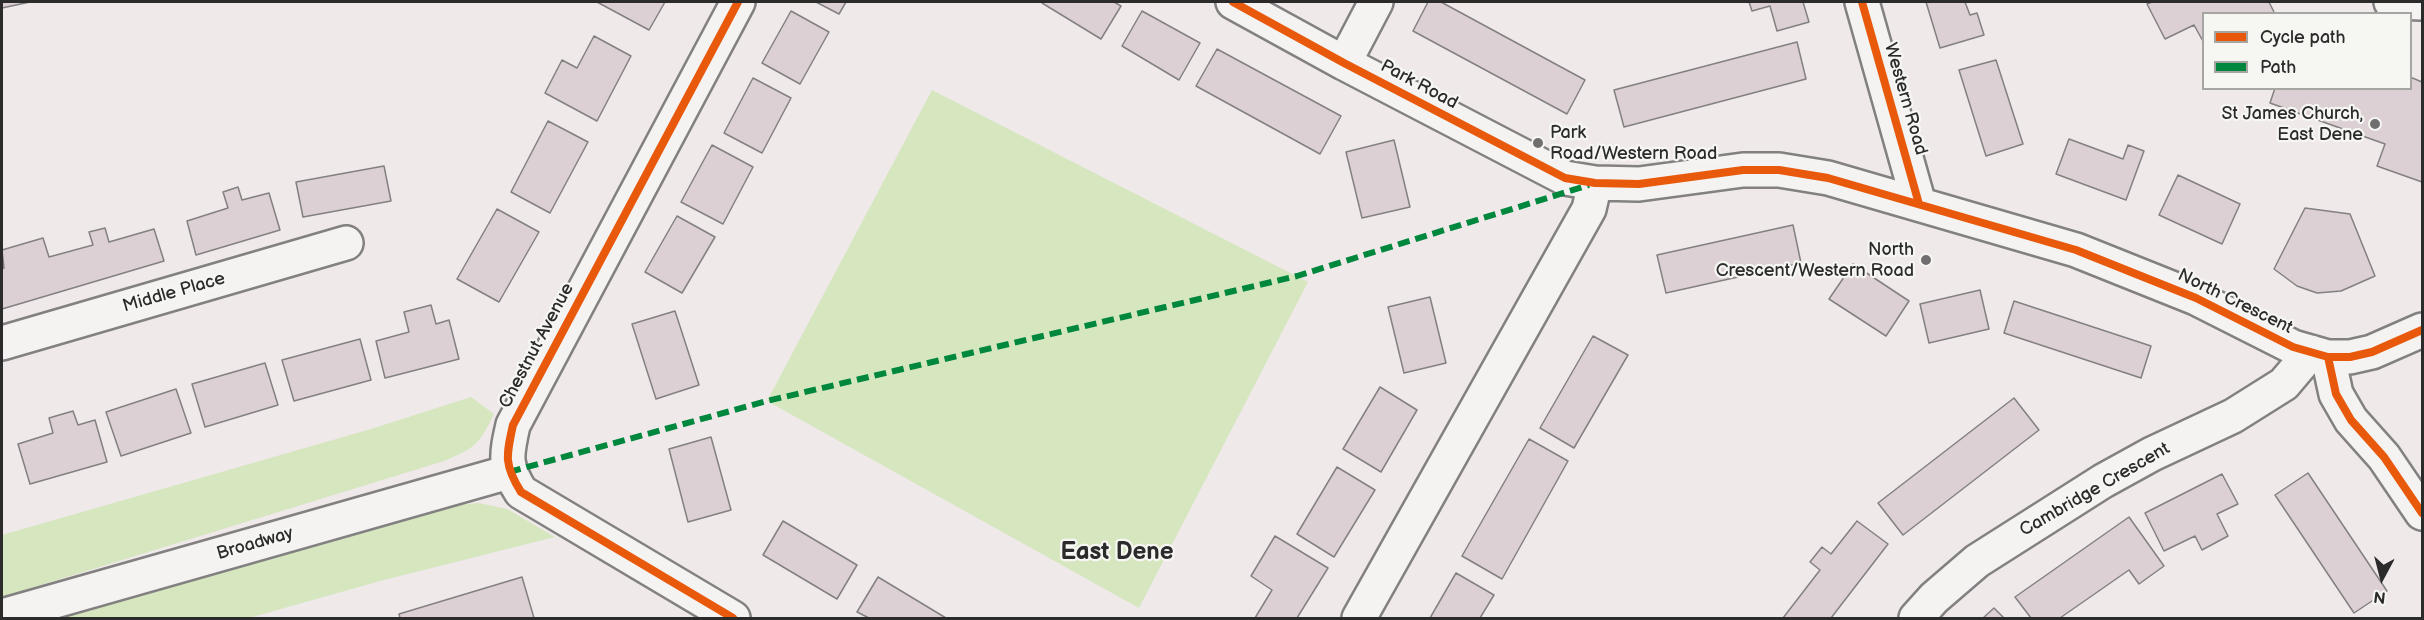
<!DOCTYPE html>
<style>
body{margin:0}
#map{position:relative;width:2424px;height:620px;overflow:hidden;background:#efe9ea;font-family:"Balsamiq Sans",sans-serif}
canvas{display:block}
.frame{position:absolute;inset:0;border:3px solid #2b2b2b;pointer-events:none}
.legend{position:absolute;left:2202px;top:12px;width:210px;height:78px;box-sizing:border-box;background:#f6f6f2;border:2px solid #a5a5a2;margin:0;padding:8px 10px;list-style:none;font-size:18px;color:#2b2b2b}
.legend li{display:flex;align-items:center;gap:12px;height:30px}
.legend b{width:30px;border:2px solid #a5a5a2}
.north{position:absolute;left:2352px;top:548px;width:60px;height:60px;-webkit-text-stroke:4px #f6f6f2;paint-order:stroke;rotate:187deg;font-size:16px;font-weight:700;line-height:24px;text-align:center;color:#2b2b2b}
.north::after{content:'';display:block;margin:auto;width:21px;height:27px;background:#2b2b2b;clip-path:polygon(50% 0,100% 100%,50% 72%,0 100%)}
</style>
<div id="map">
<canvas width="2424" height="620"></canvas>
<div class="frame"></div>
<ul class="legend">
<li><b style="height:8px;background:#e8590c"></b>Cycle path</li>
<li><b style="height:8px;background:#00873e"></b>Path</li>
</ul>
<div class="north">N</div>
</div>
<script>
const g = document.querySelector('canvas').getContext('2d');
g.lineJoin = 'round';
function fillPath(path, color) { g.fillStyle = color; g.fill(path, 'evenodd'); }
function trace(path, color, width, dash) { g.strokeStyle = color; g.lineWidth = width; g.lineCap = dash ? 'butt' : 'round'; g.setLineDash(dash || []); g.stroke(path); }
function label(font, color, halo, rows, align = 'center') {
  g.font = font + ' "Balsamiq Sans",sans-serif'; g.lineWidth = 4.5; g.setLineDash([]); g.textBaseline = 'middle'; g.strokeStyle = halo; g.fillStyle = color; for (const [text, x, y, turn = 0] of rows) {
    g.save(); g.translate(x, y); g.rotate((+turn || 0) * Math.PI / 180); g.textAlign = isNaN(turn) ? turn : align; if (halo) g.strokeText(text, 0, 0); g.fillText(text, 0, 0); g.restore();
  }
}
const green = new Path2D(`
 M 932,90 L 1308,282 L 1139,608 L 767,401 Z
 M 471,397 L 494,414 C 479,445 475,448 444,461 L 2,597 L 2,535 L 371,429 Z
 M 479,503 L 507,509 L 555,537 L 380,581 L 249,618 L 48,618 L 447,506 Z`);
const building = new Path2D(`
 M 2,2 L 30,2 L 2,8 Z
 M 597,2 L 665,2 L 649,30 Z
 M 816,2 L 846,2 L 839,14 Z
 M 1043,2 L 1114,2 L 1121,6 L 1101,39 L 1042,3 Z
 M 1428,2 L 1441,2 L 1585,80 L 1567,114 L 1413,31 Z
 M 1749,2 L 1803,2 L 1809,22 L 1777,31 L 1770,6 L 1752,11 Z
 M 1926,2 L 1965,2 L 1970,15 L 1977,13 L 1984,35 L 1940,48 Z
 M 2152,2 L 2269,2 L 2275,14 L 2204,14 L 2204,43 L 2194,25 L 2165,39 L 2147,4 Z
 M 791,11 L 829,32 L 800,84 L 762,63 Z
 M 1142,11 L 1200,43 L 1179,80 L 1122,46 Z
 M 594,36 L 631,56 L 597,121 L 545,93 L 562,60 L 577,68 Z
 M 1797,42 L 1806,79 L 1624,127 L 1614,90 Z
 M 1217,49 L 1341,116 L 1320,154 L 1196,86 Z
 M 1996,60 L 2023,144 L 1986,156 L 1959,70 Z
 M 2410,77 L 2422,82 L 2422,182 L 2377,166 L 2385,144 L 2270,103 L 2275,88 L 2410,88 Z
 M 753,78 L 791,98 L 762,153 L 724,133 Z
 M 548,121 L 588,142 L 550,213 L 511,192 Z
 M 2069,139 L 2123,159 L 2128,145 L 2144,151 L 2126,200 L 2056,174 Z
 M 1394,140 L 1410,207 L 1362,218 L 1346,152 Z
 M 712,145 L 753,167 L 723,224 L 681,202 Z
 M 384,166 L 391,201 L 303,217 L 296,182 Z
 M 2178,175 L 2240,204 L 2222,244 L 2159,215 Z
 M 238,187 L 242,200 L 269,193 L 280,230 L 196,255 L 187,221 L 228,208 L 223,192 Z
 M 2305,208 L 2350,214 L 2375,276 L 2341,291 L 2317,293 L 2297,286 L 2274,269 Z
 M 497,209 L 539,232 L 499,302 L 457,279 Z
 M 677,216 L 715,237 L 682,293 L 645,272 Z
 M 1793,225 L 1801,263 L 1666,293 L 1657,255 Z
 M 105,228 L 109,242 L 154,229 L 164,261 L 2,309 L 2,269 L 4,268 L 2,250 L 43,238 L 49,257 L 93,245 L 89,232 Z
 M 1853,264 L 1909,301 L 1886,336 L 1829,299 Z
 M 1980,290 L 1989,329 L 1929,343 L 1920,304 Z
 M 1430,297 L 1446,363 L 1404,373 L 1388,307 Z
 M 2014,301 L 2151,346 L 2141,378 L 2004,333 Z
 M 431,305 L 436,324 L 449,320 L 459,359 L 385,378 L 376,341 L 409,332 L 404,312 Z
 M 675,311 L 699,385 L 656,399 L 632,324 Z
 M 1593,336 L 1628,355 L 1574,448 L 1540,428 Z
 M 360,339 L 371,380 L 294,401 L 282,360 Z
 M 265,363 L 278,405 L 205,427 L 192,384 Z
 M 1380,387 L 1417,410 L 1381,472 L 1343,449 Z
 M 176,389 L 191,433 L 121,456 L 106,412 Z
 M 2014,398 L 2039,430 L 1903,535 L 1878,503 Z
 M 73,411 L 78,425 L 95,420 L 107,462 L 30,484 L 18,444 L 53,433 L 49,418 Z
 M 711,437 L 731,510 L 688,522 L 669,449 Z
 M 1529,439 L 1568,461 L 1502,579 L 1462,556 Z
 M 1337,467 L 1375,490 L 1334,557 L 1297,534 Z
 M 2308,473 L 2387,591 L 2354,613 L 2275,495 Z
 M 2222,474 L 2238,504 L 2217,514 L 2228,536 L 2202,550 L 2195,536 L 2164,551 L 2145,513 Z
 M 2129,517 L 2164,566 L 2139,584 L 2129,570 L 2060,618 L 2031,618 L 2015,597 Z
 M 783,521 L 857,565 L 837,599 L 763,555 Z
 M 1857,521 L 1888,544 L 1831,618 L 1783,618 L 1820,570 L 1810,562 L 1822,547 L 1831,554 Z
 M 1275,536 L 1328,568 L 1297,618 L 1255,618 L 1272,590 L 1251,576 Z
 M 1456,573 L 1494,595 L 1480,618 L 1430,618 Z
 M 522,577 L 534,618 L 400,618 L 399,614 Z
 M 878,577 L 946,618 L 869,618 L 857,612 Z
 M 1994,608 L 2004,618 L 1983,618 Z`);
const minor = new Path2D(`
 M 1233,2 L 1344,63 L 1565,178 L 1595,183 L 1639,184 L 1743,170 L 1779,170 L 1828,178 L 2076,250 L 2196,298 L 2293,347 L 2328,357 L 2350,357 L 2372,352 L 2422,330
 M 1862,2 L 1919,204
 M 2391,2 L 2422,3
 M 1344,63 L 1376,2
 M 2,343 L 346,243
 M 2328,357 L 2336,394 L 2351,420 L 2384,457 L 2422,513
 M 2,616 L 509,472
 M 733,618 L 521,492 C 504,465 506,456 513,425 L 738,2
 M 1359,618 L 1589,209 L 1595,183
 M 1916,618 L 1934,598 L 1977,561 L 2103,481 L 2152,454 L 2233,416 L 2284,384 L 2311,352`);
const quiet = new Path2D(`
 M 509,472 L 767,401 L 1297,276 L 1589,185`);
const cycleway = new Path2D(`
 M 1233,2 L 1344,63 L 1565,178 L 1595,183 L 1639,184 L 1743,170 L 1779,170 L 1828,178 L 2076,250 L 2196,298 L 2293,347 L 2328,357 L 2350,357 L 2372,352 L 2422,330
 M 1862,2 L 1919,204
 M 2328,357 L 2336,394 L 2351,420 L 2384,457 L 2422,513
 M 733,618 L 521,492 C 504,465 506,456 513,425 L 738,2`);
const markers = [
 [2375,124,6,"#706e6e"],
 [1538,143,6,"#706e6e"],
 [1926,260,6,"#706e6e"]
];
const streetNames = [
 ["Park Road",1419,85,28],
 ["Western Road",1905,99,74],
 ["Middle Place",174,293,-16],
 ["North Crescent",2235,302,26],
 ["Chestnut Avenue",537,346,-62],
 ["Cambridge Crescent",2095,490,-30],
 ["Broadway",255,544,-16]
];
const poiNames = [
 ["St James Church,",2363,114],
 ["East Dene",2363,135],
 ["Park",1550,133,"left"],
 ["Road/Western Road",1550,154,"left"],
 ["North",1914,250],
 ["Crescent/Western Road",1914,271]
];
const districtNames = [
 ["East Dene",1117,553]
];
fillPath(green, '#d6e6bf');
fillPath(building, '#dcd0d5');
trace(building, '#838081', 1.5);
trace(minor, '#838081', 38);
trace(minor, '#f4f3f2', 33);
trace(quiet, '#00873e', 6, [12, 6]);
trace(cycleway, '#e8590c', 8);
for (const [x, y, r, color] of markers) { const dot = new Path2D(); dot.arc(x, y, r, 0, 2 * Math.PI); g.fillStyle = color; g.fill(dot); trace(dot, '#f6f6f2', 2); }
label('18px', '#2b2b2b', '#f6f6f2', streetNames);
label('18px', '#2b2b2b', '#f6f6f2', poiNames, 'right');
label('bold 24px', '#2b2b2b', '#f6f6f2', districtNames);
</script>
